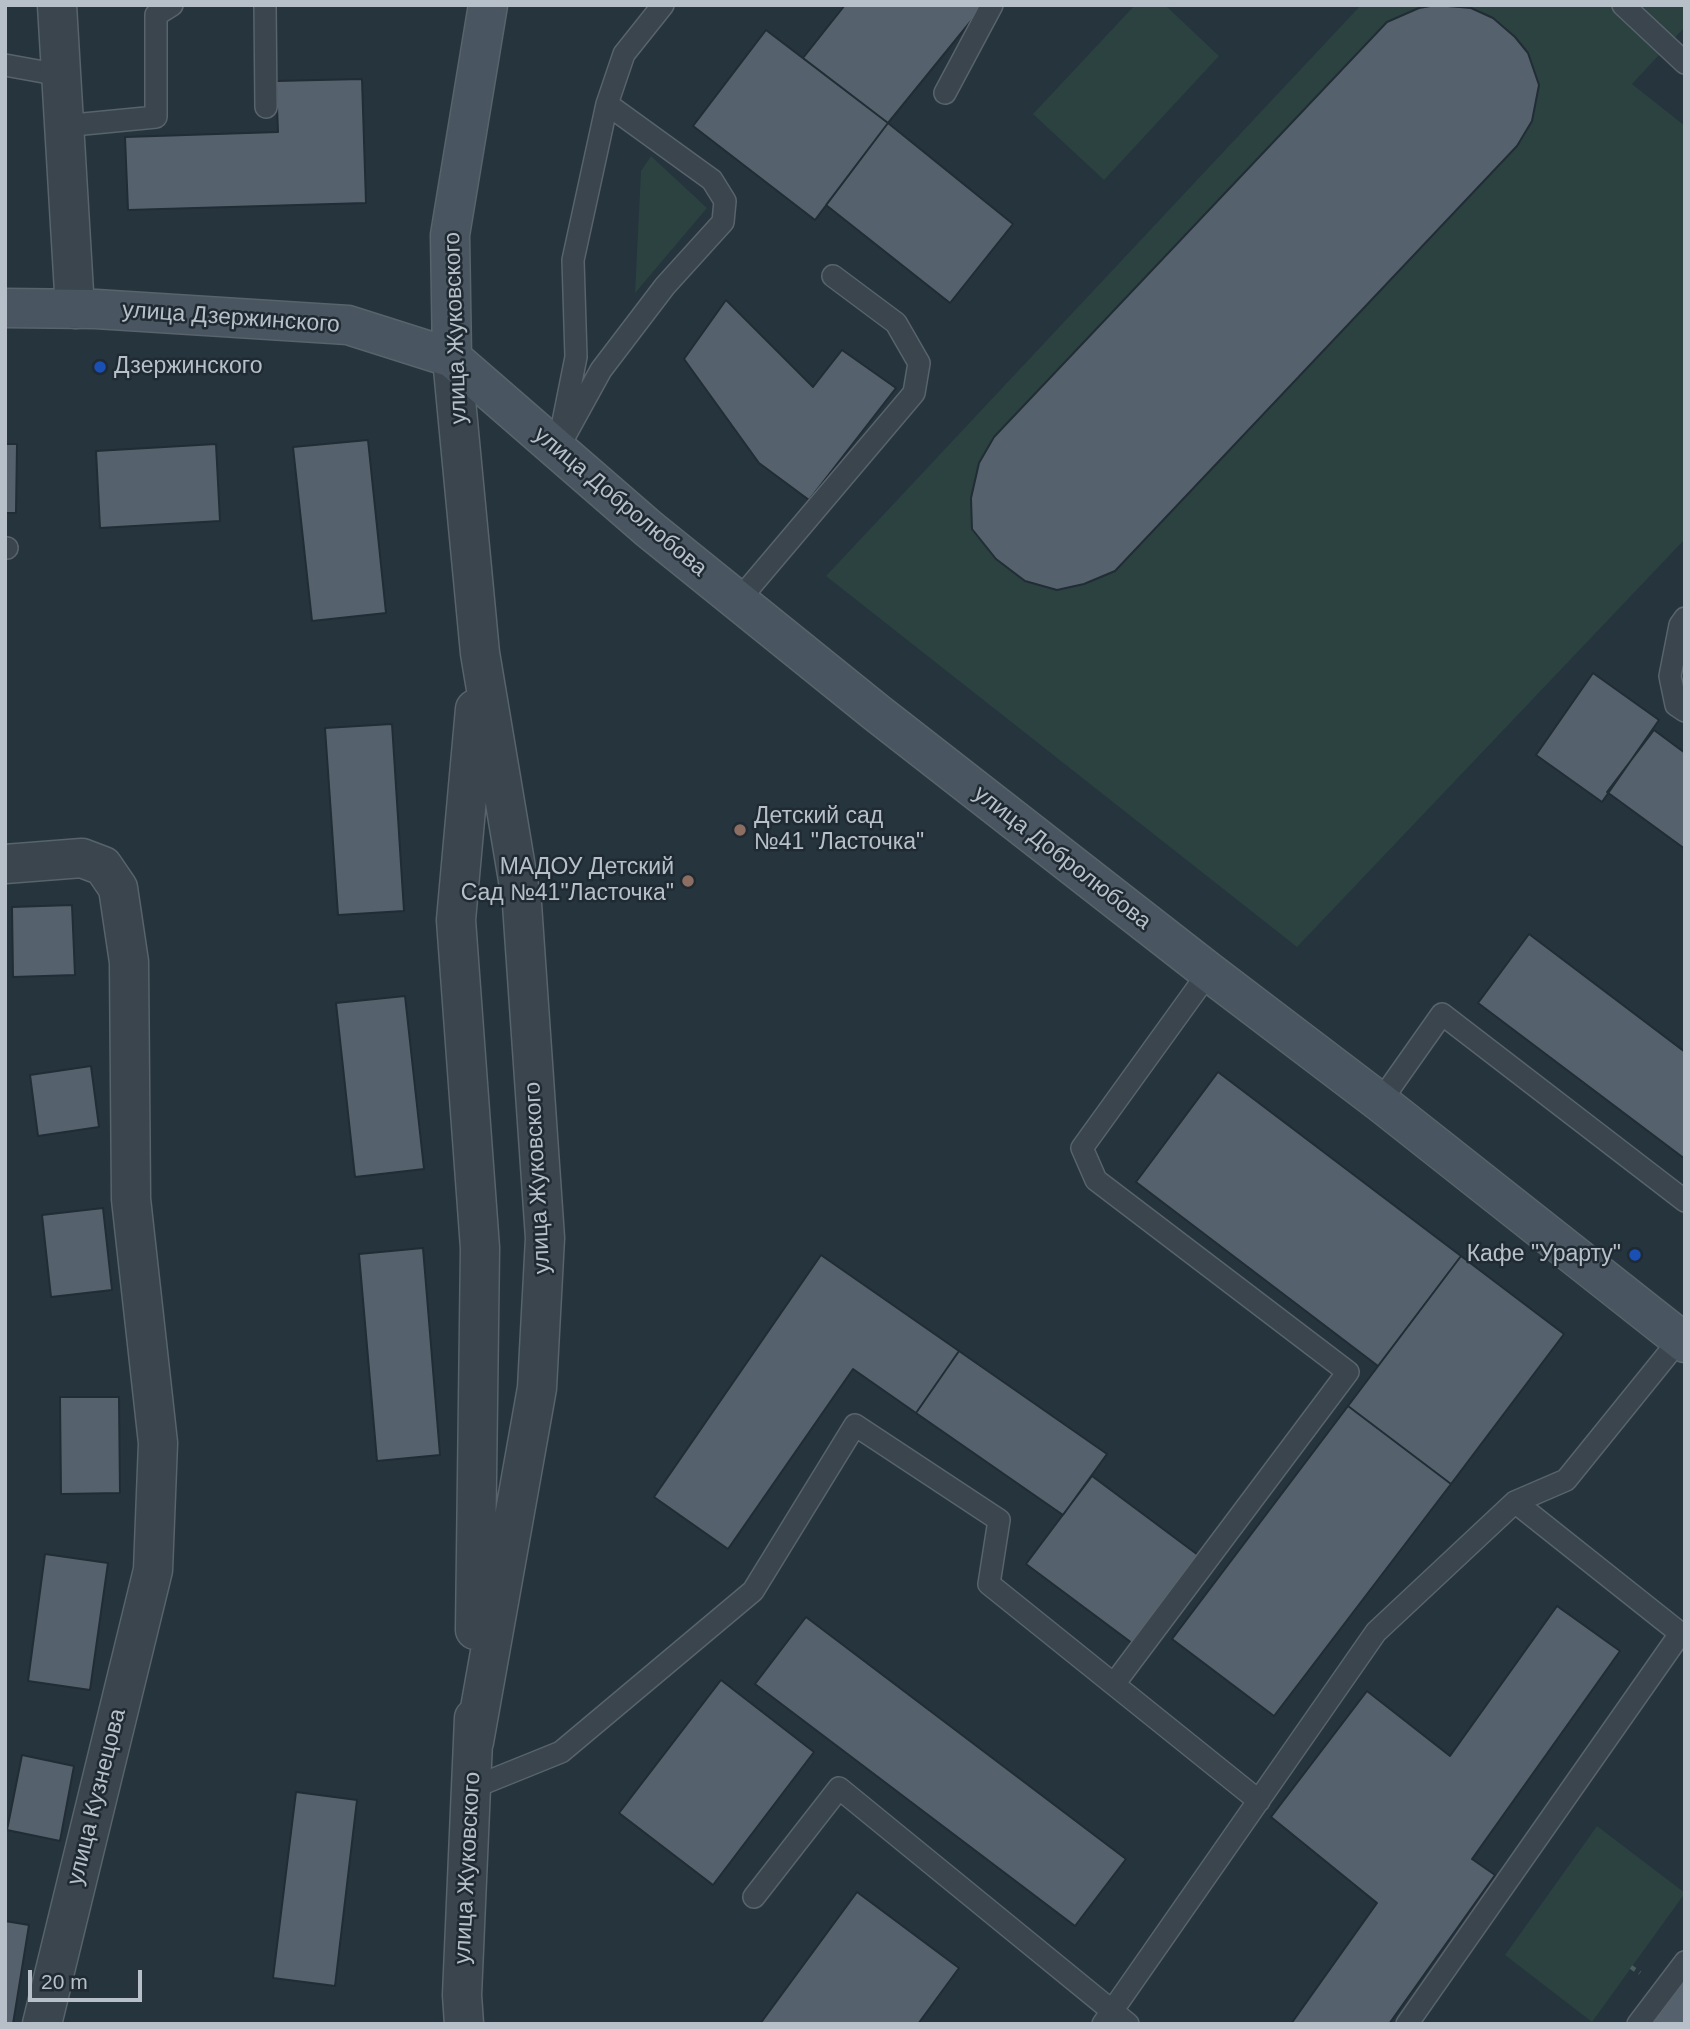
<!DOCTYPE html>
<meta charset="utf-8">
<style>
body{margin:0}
#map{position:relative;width:1690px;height:2029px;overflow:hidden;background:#26343d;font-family:Arial,sans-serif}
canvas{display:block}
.frame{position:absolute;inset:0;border:7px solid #b7c0c8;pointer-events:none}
.scale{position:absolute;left:28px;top:1970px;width:114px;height:32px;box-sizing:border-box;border:4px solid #b7c0c8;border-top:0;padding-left:9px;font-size:21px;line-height:24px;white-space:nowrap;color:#b7c0c8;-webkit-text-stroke:5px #1f2a33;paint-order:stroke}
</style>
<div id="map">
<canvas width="1690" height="2029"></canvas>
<div class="frame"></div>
<div class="scale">20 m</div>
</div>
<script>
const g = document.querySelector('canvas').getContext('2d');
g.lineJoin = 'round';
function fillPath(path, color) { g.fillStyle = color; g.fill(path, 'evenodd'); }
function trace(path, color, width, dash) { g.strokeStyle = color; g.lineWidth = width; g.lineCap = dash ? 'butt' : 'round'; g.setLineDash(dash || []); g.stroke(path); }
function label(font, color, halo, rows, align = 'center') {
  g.font = font + ' Arial,sans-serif'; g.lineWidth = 5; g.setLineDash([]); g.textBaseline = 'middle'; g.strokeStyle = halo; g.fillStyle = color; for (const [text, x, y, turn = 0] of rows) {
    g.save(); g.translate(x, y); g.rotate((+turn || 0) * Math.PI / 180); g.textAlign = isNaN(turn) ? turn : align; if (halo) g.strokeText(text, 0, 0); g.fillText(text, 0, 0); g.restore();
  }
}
const green = new Path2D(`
 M 1135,5 L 1165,5 L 1219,56 L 1104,180 L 1033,114 Z
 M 1361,5 L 1685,6 L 1685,27 L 1632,84 L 1685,126 L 1685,539 L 1297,947 L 826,576 Z
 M 651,156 L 707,208 L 635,293 L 641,171 Z
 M 1597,1826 L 1685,1893 L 1592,2022 L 1505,1955 Z`);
const building = new Path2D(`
 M 845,5 L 984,5 L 888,123 L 803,58 Z
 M 1436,5 L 1471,8 L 1493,18 L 1515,37 L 1528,53 L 1539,85 L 1532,121 L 1517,146 L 1115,571 L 1084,584 L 1057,590 L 1025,581 L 996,559 L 972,529 L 971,498 L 979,463 L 994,437 L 1387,22 L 1419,8 Z
 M 766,30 L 888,123 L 815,220 L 693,126 Z
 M 362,79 L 366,203 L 128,210 L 125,137 L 278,132 L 276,81 Z
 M 888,123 L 1013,224 L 950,303 L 826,205 Z
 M 726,300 L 813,387 L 842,350 L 896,388 L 809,500 L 759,463 L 684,359 Z
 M 368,440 L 386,613 L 312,621 L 293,447 Z
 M 5,444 L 17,444 L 16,513 L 5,513 Z
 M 216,444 L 220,521 L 100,528 L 96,451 Z
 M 1593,673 L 1659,720 L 1602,802 L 1536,755 Z
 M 392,724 L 404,911 L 338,915 L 325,728 Z
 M 1654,730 L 1685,753 L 1685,849 L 1607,792 Z
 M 72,905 L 75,975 L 13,977 L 12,907 Z
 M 1529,934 L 1685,1052 L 1685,1159 L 1478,1003 Z
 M 405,996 L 424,1169 L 355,1177 L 336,1003 Z
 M 91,1066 L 99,1127 L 38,1136 L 30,1075 Z
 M 1218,1072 L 1461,1256 L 1378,1366 L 1136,1182 Z
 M 103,1208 L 112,1290 L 51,1297 L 42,1215 Z
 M 423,1248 L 440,1455 L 377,1461 L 359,1254 Z
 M 821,1255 L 959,1351 L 916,1413 L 853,1369 L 728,1549 L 654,1497 Z
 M 1461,1256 L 1564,1334 L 1451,1484 L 1348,1406 Z
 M 959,1351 L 1107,1454 L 1063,1515 L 916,1413 Z
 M 60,1397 L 119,1397 L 120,1493 L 61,1494 Z
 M 1348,1406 L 1451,1484 L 1274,1716 L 1172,1639 Z
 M 1092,1476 L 1202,1558 L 1136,1646 L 1026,1564 Z
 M 45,1554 L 108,1563 L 90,1690 L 28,1681 Z
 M 1557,1606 L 1620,1651 L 1472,1859 L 1495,1875 L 1389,2024 L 1291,2024 L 1377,1903 L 1271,1817 L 1367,1691 L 1450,1756 Z
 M 806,1617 L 1126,1859 L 1075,1926 L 755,1684 Z
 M 721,1680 L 814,1752 L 713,1885 L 619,1813 Z
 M 22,1755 L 74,1766 L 60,1841 L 7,1830 Z
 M 296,1792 L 357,1800 L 335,1986 L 273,1978 Z
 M 857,1892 L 959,1968 L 918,2024 L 760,2024 Z
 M 5,1921 L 29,1925 L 13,2024 L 5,2024 Z
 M 1685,1979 L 1685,2024 L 1650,2024 Z`);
const path = new Path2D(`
 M 1631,1967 L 1640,1973`);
const lane = new Path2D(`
 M 265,5 L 266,107
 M 1623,5 L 1685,63
 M 5,65 L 60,75
 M 945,93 L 992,5
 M 63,126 L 156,117 L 156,15 L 172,5
 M 562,427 L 576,357 L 573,260 L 607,104
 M 557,450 L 601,370 L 665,286 L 723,222 L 725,201 L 712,180 L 607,104 L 624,54 L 663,5
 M 5,548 L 7,548
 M 738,601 L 914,393 L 919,363 L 896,323 L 833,276
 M 1685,618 L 1680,625 L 1670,676 L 1676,705 L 1685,711
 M 1380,1102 L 1442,1014 L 1685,1201
 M 1515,1502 L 1685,1637
 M 1114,1684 L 1348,1372 L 1096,1180 L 1082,1148 L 1209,972
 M 472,1788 L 561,1752 L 753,1591 L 855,1425 L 999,1520 L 989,1584 L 1259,1801
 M 754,1897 L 839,1788 L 1128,2024
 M 1103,2024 L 1376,1632 L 1515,1502 L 1566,1480 L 1680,1339
 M 1407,2024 L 1680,1634
 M 1638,2024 L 1685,1962`);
const street = new Path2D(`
 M 57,5 L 75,309
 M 452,358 L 480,653 L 522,904 L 545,1238 L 537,1388 L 474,1742
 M 475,709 L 456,920 L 480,1248 L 475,1630
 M 5,864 L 82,858 L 103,866 L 118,888 L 129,962 L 131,1199 L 158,1443 L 153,1570 L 42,2024
 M 464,2024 L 462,1995 L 474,1718`);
const secondary = new Path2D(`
 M 5,308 L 96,309 L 348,325 L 452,358 L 649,529 L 877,713 L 1209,972 L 1380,1102 L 1685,1343
 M 452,358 L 450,235 L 488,5`);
const markers = [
 [100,367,7,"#1a4fb4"],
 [740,830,7,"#8d6e63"],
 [688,881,7,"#8d6e63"],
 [1635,1255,7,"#1a4fb4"]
];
const streetNames = [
 ["улица Дзержинского",231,318,4],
 ["улица Жуковского",456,328,-92],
 ["улица Добролюбова",620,502,40],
 ["улица Добролюбова",1062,858,38],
 ["улица Жуковского",538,1178,-93],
 ["улица Кузнецова",97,1797,-76],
 ["улица Жуковского",468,1868,-87]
];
const poiNames = [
 ["Дзержинского",114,367],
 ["Детский сад",754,817],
 ["№41 \"Ласточка\"",754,843],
 ["МАДОУ Детский",674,868,"right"],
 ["Сад №41\"Ласточка\"",674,894,"right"],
 ["Кафе \"Урарту\"",1621,1255,"right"]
];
fillPath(green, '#2b4240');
fillPath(building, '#55626d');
trace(building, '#212c35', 2);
trace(lane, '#58636b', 24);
trace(street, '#58636b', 41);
trace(secondary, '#58636b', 41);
trace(path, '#4a5e5e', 4.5, [5, 5]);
trace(lane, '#3a454e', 21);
trace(street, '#3a454e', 38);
trace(secondary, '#495560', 38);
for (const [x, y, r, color] of markers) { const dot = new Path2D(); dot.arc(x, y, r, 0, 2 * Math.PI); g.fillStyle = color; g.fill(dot); trace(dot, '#1f2a33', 2.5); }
label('23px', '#b7c0c8', '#1f2a33', streetNames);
label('23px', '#b7c0c8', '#1f2a33', poiNames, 'left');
</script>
